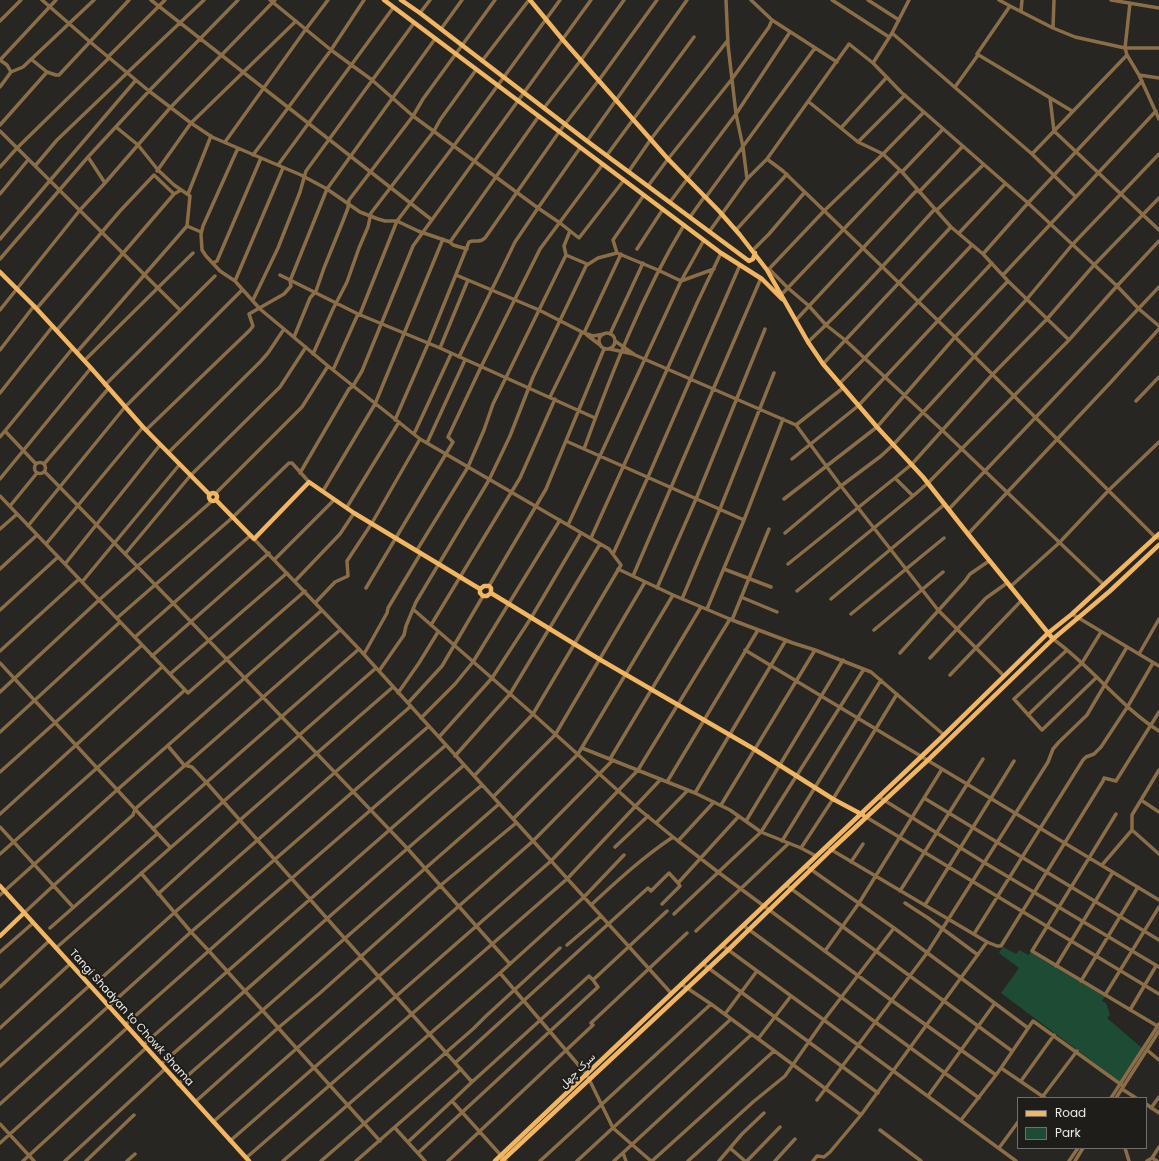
<!DOCTYPE html>
<meta charset="utf-8">
<style>
body{margin:0}
#map{position:relative;width:1159px;height:1161px;overflow:hidden;background:#272622;font-family:Poppins,sans-serif}
canvas{display:block}
.legend{position:absolute;left:1017px;top:1097px;width:130px;height:52px;box-sizing:border-box;background:#1e1d19;border:1px solid #706f6c;margin:0;padding:5px 7px;list-style:none;font-size:12px;color:#ecebe8}
.legend li{display:flex;align-items:center;gap:8px;height:20px}
.legend b{width:20px;border:1px solid #706f6c}
</style>
<div id="map">
<canvas width="1159" height="1161"></canvas>
<ul class="legend">
<li><b style="height:5px;background:#f2b561"></b>Road</li>
<li><b style="height:11px;background:#1d4b33"></b>Park</li>
</ul>
</div>
<script>
const g = document.querySelector('canvas').getContext('2d');
g.lineJoin = 'round';
function fillPath(path, color) { g.fillStyle = color; g.fill(path, 'evenodd'); }
function trace(path, color, width, dash) { g.strokeStyle = color; g.lineWidth = width; g.lineCap = dash ? 'butt' : 'round'; g.setLineDash(dash || []); g.stroke(path); }
function label(font, color, halo, rows, align = 'center') {
  g.font = font + ' Poppins,Vazirmatn,sans-serif'; g.lineWidth = 4; g.setLineDash([]); g.textBaseline = 'middle'; g.strokeStyle = halo; g.fillStyle = color; for (const [text, x, y, turn = 0] of rows) {
    g.save(); g.translate(x, y); g.rotate((+turn || 0) * Math.PI / 180); g.textAlign = isNaN(turn) ? turn : align; if (halo) g.strokeText(text, 0, 0); g.fillText(text, 0, 0); g.restore();
  }
}
const green = new Path2D(`
 M 1003,947 L 1016,954 L 1020,950 L 1028,955 L 1031,952 L 1105,996 L 1102,1001 L 1106,1003 L 1110,1015 L 1107,1018 L 1142,1048 L 1120,1082 L 1001,993 L 1019,968 L 999,953 Z`);
const minor = new Path2D(`
 M 42,0 L 89,41 L 149,91 L 191,123 L 212,137 L 301,175 L 327,189 L 360,212 L 378,219 L 385,221 L 397,221 L 418,231 L 450,242 L 453,245 L 467,249
 M 151,0 L 432,220
 M 238,0 L 149,91 L 88,157 L 105,183 L 170,108 L 275,0
 M 270,0 L 331,50 L 372,80 L 413,116 L 538,208 L 515,242 L 459,357
 M 726,0 L 728,45 L 736,114 L 743,147 L 747,179
 M 751,0 L 772,20
 M 832,0 L 889,37
 M 868,0 L 899,20
 M 999,0 L 1010,6
 M 1111,0 L 1159,8
 M 1130,3 L 1125,48 L 1127,55 L 1139,75 L 1159,119
 M 1021,11 L 1022,0
 M 420,13 L 430,0
 M 0,21 L 21,0
 M 1053,28 L 1054,0
 M 441,29 L 462,0
 M 892,33 L 909,0
 M 108,57 L 165,0
 M 31,59 L 47,72
 M 482,61 L 529,0
 M 873,63 L 892,33 L 1032,154 L 1076,197
 M 11,72 L 23,67 L 94,0
 M 127,73 L 204,0
 M 1139,75 L 1159,78
 M 0,87 L 11,72 L 7,65 L 0,60 L 56,0
 M 955,87 L 978,55
 M 1050,98 L 1054,131 L 1159,230
 M 809,102 L 858,142 L 883,154 L 902,172 L 951,227 L 983,254 L 1008,281 L 1069,340
 M 544,108 L 581,60 L 624,0
 M 1072,111 L 977,54 L 1010,6 L 1053,28 L 1075,37 L 1125,48 L 1159,48
 M 0,125 L 47,72 L 56,75 L 59,75 L 129,0
 M 841,128 L 887,77
 M 0,131 L 180,310
 M 587,141 L 687,0
 M 225,142 L 306,29 L 328,0
 M 858,142 L 905,95
 M 580,148 L 538,208 L 560,223 L 579,238 L 624,180
 M 1032,154 L 1127,55
 M 253,155 L 331,50 L 364,0
 M 607,155 L 694,37
 M 767,159 L 849,44 L 873,63 L 901,92 L 1028,203 L 1117,286 L 1139,309 L 1159,326
 M 278,165 L 393,8
 M 35,166 L 57,140 L 127,73 L 126,72
 M 0,167 L 17,148 L 109,58
 M 157,171 L 191,123 L 296,21
 M 629,171 L 651,139 L 728,40
 M 902,172 L 943,129
 M 648,186 L 668,159 L 732,79 L 769,27 L 772,20 L 837,62
 M 919,192 L 963,146
 M 0,194 L 28,160
 M 188,194 L 211,136
 M 706,197 L 815,48
 M 1159,198 L 1094,265 L 1047,319 L 992,375 L 912,464 L 895,478 L 913,496 L 928,483 L 1069,340 L 1117,286 L 1159,241
 M 670,202 L 736,114 L 790,32
 M 690,217 L 705,196
 M 187,226 L 201,232
 M 736,230 L 787,174
 M 709,232 L 747,179 L 767,159 L 783,171 L 955,337 L 1008,281
 M 959,233 L 1005,184
 M 0,239 L 136,80
 M 450,242 L 539,116
 M 637,249 L 663,209
 M 753,250 L 769,234 L 805,192
 M 617,253 L 613,240 L 644,195
 M 983,254 L 1028,203 L 1142,81
 M 0,259 L 88,157
 M 213,263 L 217,261 L 261,158
 M 587,265 L 598,258 L 617,253 L 658,270 L 681,281 L 714,269
 M 769,269 L 824,211 L 883,154 L 924,112
 M 767,270 L 769,269 L 788,288 L 809,306 L 826,325 L 845,340 L 942,430 L 1104,585
 M 280,275 L 358,314 L 440,348 L 595,418
 M 456,275 L 539,310 L 584,333 L 593,336 L 604,334
 M 1003,275 L 1156,111
 M 235,281 L 283,168
 M 782,294 L 900,170
 M 253,300 L 278,248 L 300,192 L 306,171 L 414,23
 M 37,308 L 120,211 L 154,175 L 174,194 L 181,190
 M 0,310 L 80,210 L 105,183
 M 360,314 L 397,221 L 453,147 L 560,0
 M 796,320 L 917,190
 M 284,329 L 328,366 L 420,439 L 609,549 L 621,565 L 533,714 L 474,776
 M 57,330 L 174,194
 M 584,333 L 621,254
 M599 341a8 8 0 1 1 16 0a8 8 0 1 1-16 0Z
 M 610,334 L 643,263
 M 587,335 L 600,345
 M 294,337 L 310,298 L 316,291 L 324,268 L 343,221 L 348,208 L 349,200 L 413,116 L 423,99 L 495,0
 M 615,341 L 635,355 L 796,425 L 841,486 L 938,610 L 1004,676
 M 808,342 C 853,300 893,255 934,210 L 938,209 L 983,165
 M 440,348 L 468,280
 M 610,349 L 633,354
 M 0,350 L 34,306
 M 77,352 L 187,226 L 190,196 L 174,185 L 158,170 L 138,145 L 116,127
 M 313,354 L 333,309 L 347,282 L 359,248 L 368,227 L 371,213 L 434,131 L 440,120 L 476,70
 M 85,360 L 193,253
 M 823,364 L 951,227
 M 333,370 L 358,314
 M 839,384 L 865,358 L 972,245
 M 105,385 L 215,276
 M 0,393 L 53,326
 M 550,397 L 582,332
 M 1136,401 L 1159,377
 M 395,420 L 428,344 L 469,242 C 475,239 479,244 485,238 L 559,132 L 599,80 L 657,0
 M 796,425 L 843,388
 M 146,430 L 250,330 L 253,326 L 249,314 L 284,294 L 291,286 L 290,281 L 327,189 L 435,39
 M 5,431 L 36,464
 M 414,434 L 451,354
 M 0,437 L 73,348
 M 566,441 L 744,520
 M 427,443 L 465,360
 M 584,449 C 612,372 642,295 684,225
 M 168,453 L 260,362 L 268,353 L 284,329 L 260,309 L 235,281 L 220,271 L 206,256 L 202,250 L 201,234 L 203,226 L 238,148
 M 792,459 L 858,406 L 992,263
 M34.5 468a5.5 5.5 0 1 1 11 0a5.5 5.5 0 1 1-11 0Z
 M 44,464 L 108,389
 M 45,472 L 173,603 L 407,848 L 510,964
 M 300,473 L 349,389 L 353,386 L 362,371 L 413,246 L 591,0
 M 0,479 L 91,368
 M 323,491 L 375,404 L 443,239
 M 215,494 L 302,407 L 328,366
 M 0,496 L 188,693 L 305,591
 M 784,499 L 877,427 L 955,337 L 1155,537 L 1159,538
 M 10,506 L 37,473
 M 347,507 L 399,422
 M 949,509 L 1159,287
 M 568,525 L 681,281 L 704,240
 M 28,526 L 125,407 L 242,290
 M 0,529 L 17,514
 M 785,533 L 841,486 L 881,456 L 894,444 L 1027,299 L 1072,245 L 1159,154
 M 968,534 L 1111,382 L 1159,329
 M 591,538 L 698,301 L 721,253
 M 254,539 L 359,649 L 671,993
 M 46,544 L 143,427
 M 417,550 L 468,467 L 484,430 L 493,404 L 566,255
 M 125,554 L 190,476 L 280,387 L 306,347
 M 613,554 L 648,477 L 740,265
 M 275,559 L 334,500
 M 65,564 L 160,445
 M 788,564 L 895,478
 M 0,569 L 37,535
 M 618,569 L 673,595 L 732,620 L 793,643 L 815,650 L 871,672 L 944,735
 M 724,569 L 771,587
 M 633,576 L 761,278
 M 295,581 L 340,534 L 354,513
 M 82,582 L 180,464
 M 489,586 L 546,489 L 604,349
 M 1010,587 L 1059,543 L 1109,490 L 1159,442
 M 366,588 L 453,442 L 448,437 L 481,367 L 540,249 L 603,164
 M 657,588 L 696,499 L 765,329
 M 797,591 L 913,496
 M 741,597 L 777,612
 M 682,599 L 720,509 L 774,373
 M 831,599 L 945,504
 M 315,603 L 335,582 L 348,576 L 347,561 L 372,523 L 420,439
 M 707,609 L 744,520 L 783,419
 M 0,610 L 58,557
 M 414,610 L 533,714 L 635,806 L 678,841 L 718,872 L 891,1000 L 996,1075 L 1001,1068 L 1045,1098
 M 851,614 L 944,538
 M 1072,614 L 1159,666
 M 117,618 L 232,518 L 289,463 L 292,463 L 309,482
 M 732,620 L 769,529
 M 431,625 L 520,478 L 555,399
 M 874,630 L 943,572
 M 135,637 L 251,535
 M 1053,639 C 1091,666 1121,707 1159,731
 M 745,650 L 1159,900
 M 1067,650 L 1014,699 L 1042,730 L 1097,677
 M 0,651 L 79,579
 M 900,653 L 965,581 L 970,574 L 989,561
 M 364,654 L 387,613 L 388,608 L 421,553
 M 1139,654 L 1159,619
 M 152,656 L 269,553
 M 930,658 L 986,598 L 1007,583
 M 0,663 L 170,847
 M 379,671 L 404,635 L 406,626 L 416,602 L 489,480 L 510,436 L 533,377 L 587,264 L 566,255 L 564,246 L 570,231
 M 170,674 L 287,573
 M 950,675 L 1021,601
 M 0,692 L 99,600 L 212,501
 M 398,693 L 419,663 L 438,632
 M 408,703 L 442,666 L 483,596
 M 1028,715 L 1082,663 L 1101,632
 M 421,718 L 455,684 L 473,662 L 560,520
 M 0,732 L 120,622
 M 439,737 L 492,678 L 531,618 L 581,533
 M 168,746 L 184,765 L 192,767 L 206,782 L 472,1082 L 452,1101 L 506,1161
 M 582,748 L 695,793 L 730,810 L 761,832 L 801,848 L 816,856
 M 455,756 L 510,694 L 600,544
 M 610,759 L 701,607
 M 0,772 L 142,645
 M 667,782 L 758,630
 M 695,793 L 786,640
 M 493,797 L 555,735 L 645,582
 M 879,797 L 985,863 L 1159,967
 M 924,798 L 1159,940
 M 1141,800 L 1159,812
 M 721,805 L 815,650
 M 0,814 L 162,667
 M 1116,814 L 1032,951 L 1159,1027
 M 866,817 L 1159,994
 M 513,819 L 578,754 L 673,595
 M 746,821 L 843,660
 M 656,823 L 688,790
 M 0,827 L 73,907
 M 153,829 L 359,649
 M 1132,830 L 1159,854
 M 678,841 L 714,802
 M 782,841 L 881,680
 M 615,847 L 648,816
 M 801,848 L 833,799 L 897,694
 M 830,849 L 987,942 L 997,946 L 1001,946 L 1103,781 L 1104,778 L 1116,781 L 1159,712
 M 0,854 L 185,690
 M 851,862 L 863,844
 M 1102,865 L 1132,830 L 1132,815 L 1159,770
 M 806,866 L 894,928 L 1028,1028
 M 141,873 L 191,932 L 209,951 L 380,1141
 M 786,885 L 1012,1051
 M 900,891 L 983,759
 M 158,894 L 240,820 L 393,687
 M 0,895 L 117,790 L 321,611
 M 905,903 L 928,918 L 978,955
 M 662,904 L 680,886 L 678,883
 M 591,905 C 617,881 643,857 673,837
 M 925,905 L 1014,761
 M 24,913 L 53,886 L 133,815 L 135,809 L 340,630
 M 674,914 L 761,832 L 864,669
 M 744,926 L 979,1098
 M 50,928 L 157,834
 M 696,931 L 789,843
 M 974,934 L 1083,760 L 1086,757 L 1094,754 L 1101,747 L 1128,706 L 1153,663
 M 567,945 L 601,916
 M 723,946 L 1016,1161
 M 56,948 L 376,668
 M 825,951 L 859,903 L 942,769
 M 0,952 L 33,923
 M 703,964 L 878,1093
 M 1056,966 L 1113,872
 M 500,973 L 587,1075 L 613,1128 L 651,1161
 M 1081,981 L 1138,887
 M 97,982 L 174,913 L 411,706
 M 681,984 L 711,1004 L 861,1115
 M 0,987 L 49,941
 M 1105,995 L 1159,907
 M 1130,1010 L 1156,966
 M 725,1014 L 757,971
 M 125,1025 L 255,910 L 446,745
 M 0,1028 L 70,964
 M 758,1039 L 791,996
 M 143,1045 L 464,765
 M 1147,1050 L 1159,1060
 M 455,1063 L 648,888 L 651,891 L 669,873 L 678,883 L 739,816
 M 161,1064 C 268,972 373,876 482,785
 M 0,1066 L 89,986
 M 1001,1068 L 1033,1021 L 1123,1086
 M 1021,1081 L 1054,1035
 M 472,1082 L 589,976 L 593,980 L 667,911
 M 178,1084 L 499,804
 M 1122,1089 L 1136,1098
 M 928,1096 L 995,1003
 M 1043,1096 L 1077,1051
 M 1111,1098 L 1159,1024
 M 1116,1098 L 1159,1031
 M 817,1100 L 927,953 L 1048,762 L 1053,749 L 1059,742 L 1087,715 L 1127,647
 M 195,1102 L 278,1028 L 320,993 L 441,885 L 516,823
 M 0,1104 L 191,932 L 429,726
 M 1146,1104 L 1159,1113
 M 1151,1108 L 1159,1097
 M 961,1120 L 996,1075
 M 213,1122 L 533,841 L 613,760
 M 0,1124 L 34,1161
 M 395,1128 L 425,1161
 M 880,1130 L 921,1161
 M 230,1141 L 551,861 L 638,770 L 730,619
 M 408,1142 L 452,1101
 M 0,1143 L 127,1028
 M 730,1148 L 745,1161
 M 999,1148 L 1018,1122
 M 1125,1148 L 1129,1161
 M 418,1153 L 598,987 L 593,980
 M 623,1153 L 626,1161
 M 246,1158 L 567,879 L 661,779
 M 1152,1158 L 1159,1147
 M 23,1161 L 146,1048
 M 65,1161 L 165,1069
 M 86,1161 L 134,1115
 M 127,1161 L 135,1154
 M 283,1161 L 500,973 L 584,897 L 624,855
 M 321,1161 L 473,1029 L 485,1017 L 560,948
 M 356,1161 L 461,1069
 M 448,1161 L 593,1025 L 591,1023 L 687,933
 M 540,1161 L 711,1004
 M 577,1161 L 731,1019
 M 614,1161 L 752,1034
 M 652,1161 L 774,1051
 M 688,1161 L 753,1102 L 785,1076 L 824,1020 L 894,928
 M 719,1161 L 742,1134 L 764,1113
 M 747,1161 L 780,1127
 M 775,1161 L 795,1139
 M 813,1161 L 817,1156 L 824,1157 L 830,1152 L 861,1115 L 987,942
 M 1069,1161 L 1078,1148
 M 1075,1161 L 1083,1148
 M 1147,1161 L 1152,1158 L 1157,1161`);
const major = new Path2D(`
 M 384,0 L 721,253 L 762,279 L 782,299
 M 401,0 L 420,13 L 587,141 L 749,261 L 753,259 L 755,253
 M 530,0 L 563,40 L 668,159 L 719,211 L 740,235 L 767,270 L 808,342 L 823,364 L 877,427 L 923,477 L 968,534 L 1053,639
 M 0,272 L 34,306 L 91,368 L 143,427 L 210,495
 M209 497a4 4 0 1 1 8 0a4 4 0 1 1-8 0Z
 M 216,500 L 254,539 L 309,482 L 354,513 L 480,589
 M 480,589 L 480,593 L 483,596 L 487,596 L 491,593
 M 480,589 L 484,586 L 489,586 L 491,588 L 491,593
 M 491,593 L 599,659 L 754,749 L 833,799 L 863,815
 M 0,886 L 249,1161
 M 0,936 L 24,913
 M 495,1161 L 944,735 L 1047,634 L 1072,614 L 1159,534
 M 502,1161 L 728,950 L 831,850 L 928,760 L 1053,639 L 1110,591 L 1159,545`);
const streetNames = [
 ["Tangi Shadyan to Chowk Shama",131,1018,48],
 ["سرک چهل",578,1071,-44]
];
fillPath(green, '#1d4b33');
trace(minor, '#8b6e47', 3.5);
trace(major, '#f2b561', 4.5);
label('11px', '#ecebe8', '#1e1d19', streetNames);
</script>
